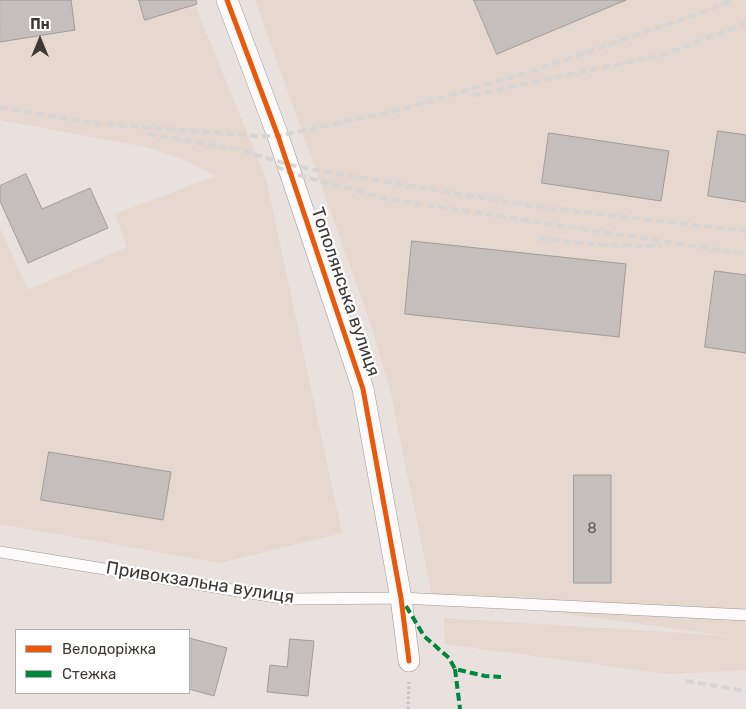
<!DOCTYPE html>
<meta charset="utf-8">
<style>
body{margin:0}
#map{position:relative;width:746px;height:709px;overflow:hidden;background:#e8e1de;font-family:Rubik,sans-serif}
canvas{display:block}
.legend{position:absolute;left:15px;top:629px;width:175px;height:65px;box-sizing:border-box;background:#fff;border:1px solid #b2b0af;margin:0;padding:6px 9px;list-style:none;font-size:15px;color:#3e3936}
.legend li{display:flex;align-items:center;gap:10px;height:25px}
.legend b{width:25px;border:1px solid #b2b0af}
.north{position:absolute;left:15px;top:15px;width:50px;height:50px;-webkit-text-stroke:4px #fff;paint-order:stroke;rotate:0deg;font-size:14px;font-weight:700;line-height:20px;text-align:center;color:#3e3936}
.north::after{content:'';display:block;margin:auto;width:18px;height:22px;background:#3e3936;clip-path:polygon(50% 0,100% 100%,50% 72%,0 100%)}
</style>
<div id="map">
<canvas width="746" height="709"></canvas>
<ul class="legend">
<li><b style="height:6px;background:#e8590c"></b>Велодоріжка</li>
<li><b style="height:6px;background:#00873e"></b>Стежка</li>
</ul>
<div class="north">Пн</div>
</div>
<script>
const g = document.querySelector('canvas').getContext('2d');
g.lineJoin = 'round';
function fillPath(path, color) { g.fillStyle = color; g.fill(path, 'evenodd'); }
function trace(path, color, width, dash) { g.strokeStyle = color; g.lineWidth = width; g.lineCap = dash ? 'butt' : 'round'; g.setLineDash(dash || []); g.stroke(path); }
function label(font, color, halo, rows, align = 'center') {
  g.font = font + ' Rubik,sans-serif'; g.lineWidth = 4.5; g.setLineDash([]); g.textBaseline = 'middle'; g.strokeStyle = halo; g.fillStyle = color; for (const [text, x, y, turn = 0] of rows) {
    g.save(); g.translate(x, y); g.rotate((+turn || 0) * Math.PI / 180); g.textAlign = isNaN(turn) ? turn : align; if (halo) g.strokeText(text, 0, 0); g.fillText(text, 0, 0); g.restore();
  }
}
const built = new Path2D(`
 M 0,0 L 193,0 L 266,179 L 342,533 L 220,563 L 0,524 L 0,228 L 28,290 L 127,247 L 115,214 L 216,176 L 185,160 L 146,147 L 0,120 Z
 M 255,0 L 746,0 L 746,670 L 668,674 L 445,644 L 444,618 L 731,636 L 432,596 L 390,389 L 368,316 Z`);
const building = new Path2D(`
 M 0,0 L 71,0 L 75,30 L 0,42 Z
 M 139,0 L 196,0 L 197,4 L 145,20 Z
 M 474,0 L 626,0 L 497,54 Z
 M 718,131 L 746,135 L 746,202 L 708,196 Z
 M 549,133 L 669,151 L 661,201 L 542,183 Z
 M 26,174 L 42,209 L 90,188 L 108,228 L 28,263 L 0,201 L 0,186 Z
 M 412,241 L 626,264 L 619,337 L 405,314 Z
 M 715,271 L 746,275 L 746,353 L 705,347 Z
 M 49,452 L 171,472 L 163,520 L 41,500 Z
 M 574,475 L 611,475 L 611,583 L 574,583 Z
 M 189,638 L 227,648 L 214,696 L 189,689 Z
 M 290,639 L 314,641 L 308,696 L 267,692 L 270,665 L 287,667 Z`);
const path = new Path2D(`
 M 408,709 L 409,682`);
const service = new Path2D(`
 M 0,552 L 288,599 L 401,598 L 746,615`);
const minor = new Path2D(`
 M 227,0 L 278,136 L 363,389 L 401,598 L 409,661`);
const rail = new Path2D(`
 M 473,95 L 666,54 L 746,23
 M 0,107 L 91,123 L 258,136 L 278,136 L 407,108 L 539,69 L 700,13 L 733,0
 M 148,134 L 244,151 L 287,164 L 315,170 L 533,206 L 746,231
 M 276,166 L 290,173 L 388,199 L 746,254
 M 539,239 L 603,245 L 661,246
 M 686,681 L 746,691`);
const quiet = new Path2D(`
 M 406,606 L 424,636 L 449,658 L 455,669 L 485,676 L 501,677
 M 455,669 L 460,709`);
const cycleway = new Path2D(`
 M 227,0 L 278,136 L 363,389 L 401,598 L 409,661`);
const numberNames = [
 ["8",592,529]
];
const streetNames = [
 ["Тополянська вулиця",345,292,71],
 ["Привокзальна вулиця",200,583,9]
];
fillPath(built, '#e6d7cf');
fillPath(building, '#c4bfbc');
trace(building, '#a09c99', 1);
trace(service, '#9d9895', 12);
trace(minor, '#9d9895', 22);
trace(path, '#c5c2c0', 3, [2.5, 2.5]);
trace(service, '#fcfafa', 11);
trace(minor, '#fcfafa', 21);
trace(rail, '#d8d6d5', 4, [8, 4]);
trace(quiet, '#00873e', 4, [8, 4]);
trace(cycleway, '#e8590c', 5);
label('15px', '#605a58', null, numberNames);
label('18px', '#3e3936', '#fff', streetNames);
</script>
